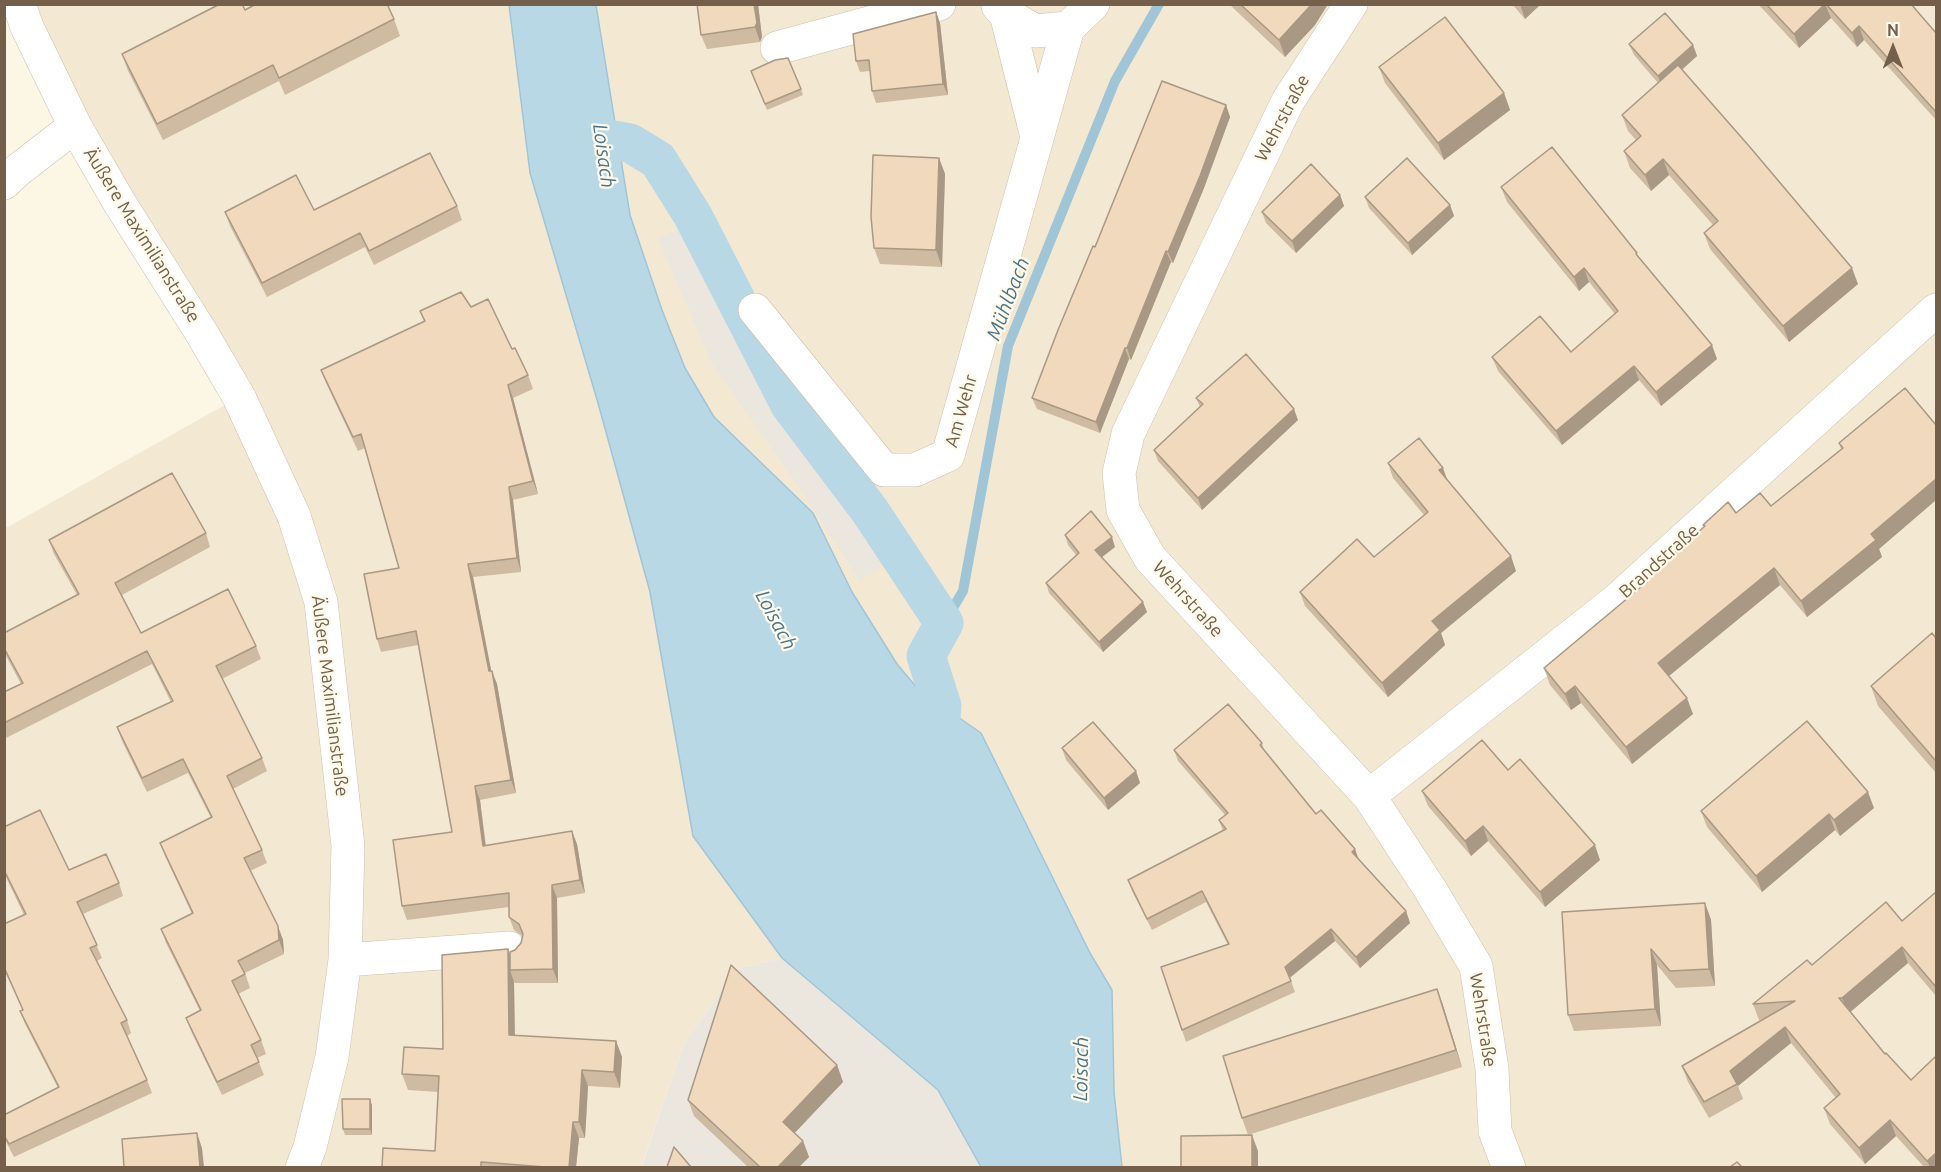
<!DOCTYPE html>
<meta charset="utf-8">
<style>
body{margin:0}
#map{position:relative;width:1941px;height:1172px;overflow:hidden;background:#fcf6e4;font-family:Ubuntu,sans-serif}
canvas{display:block}
.frame{position:absolute;inset:0;border:6px solid #735f4a;pointer-events:none}
.north{position:absolute;left:1863px;top:18px;width:60px;height:60px;-webkit-text-stroke:4px #fffaea;paint-order:stroke;rotate:0deg;font-size:16px;font-weight:700;line-height:24px;text-align:center;color:#735f4a}
.north::after{content:'';display:block;margin:auto;width:21px;height:27px;background:#735f4a;clip-path:polygon(50% 0,100% 100%,50% 72%,0 100%)}
</style>
<div id="map">
<canvas width="1941" height="1172"></canvas>
<div class="frame"></div>
<div class="north">N</div>
</div>
<script>
const g = document.querySelector('canvas').getContext('2d');
g.lineJoin = 'round';
function fillPath(path, color) { g.fillStyle = color; g.fill(path, 'evenodd'); }
function trace(path, color, width, dash) { g.strokeStyle = color; g.lineWidth = width; g.lineCap = dash ? 'butt' : 'round'; g.setLineDash(dash || []); g.stroke(path); }
function label(font, color, halo, rows, align = 'center') {
  g.font = font + ' Ubuntu,sans-serif'; g.lineWidth = 4.5; g.setLineDash([]); g.textBaseline = 'middle'; g.strokeStyle = halo; g.fillStyle = color; for (const [text, x, y, turn = 0] of rows) {
    g.save(); g.translate(x, y); g.rotate((+turn || 0) * Math.PI / 180); g.textAlign = isNaN(turn) ? turn : align; if (halo) g.strokeText(text, 0, 0); g.fillText(text, 0, 0); g.restore();
  }
}
const residential = new Path2D(`
 M 19,5 L 509,5 L 530,173 L 598,403 L 650,592 L 693,836 L 782,958 L 736,969 L 684,1044 L 641,1167 L 5,1167 L 4,529 L 239,397 Z
 M 596,5 L 1936,5 L 1936,1167 L 1122,1167 L 1114,1092 L 1112,990 L 1090,953 L 981,733 L 918,689 L 897,664 L 852,592 L 813,513 L 714,417 L 685,368 L 662,310 L 630,215 Z`);
const industrial = new Path2D(`
 M 710,214 L 733,274 L 750,329 L 911,549 L 860,581 L 794,480 L 712,364 L 658,239 Z
 M 782,958 L 938,1090 L 981,1167 L 641,1168 L 684,1044 L 736,969 Z`);
const water = new Path2D(`
 M 509,5 L 596,5 L 630,215 L 662,310 L 685,368 L 714,417 L 813,513 L 852,592 L 897,664 L 918,689 L 981,733 L 1090,953 L 1112,990 L 1114,1092 L 1122,1167 L 981,1167 L 938,1090 L 782,958 L 693,836 L 650,592 L 598,403 L 530,173 Z`);
const stream = new Path2D(`
 M 944,623 L 963,591 L 1008,346 L 1115,81 L 1159,4`);
const canal = new Path2D(`
 M 602,138 L 630,143 L 658,160 L 693,216 L 790,405 L 870,511 L 944,623 L 926,656 L 942,706 L 937,758`);
const minor = new Path2D(`
 M 19,4 L 27,27 L 75,126 L 119,202 L 201,332 L 239,397 L 294,516 L 321,602 L 348,846 L 345,960 L 332,1057 L 310,1147 L 302,1168
 M 1351,4 L 1288,101 L 1128,434 L 1119,473 L 1123,510 L 1150,558 L 1369,796 L 1430,889 L 1476,966 L 1492,1069 L 1495,1131 L 1509,1168
 M 998,6 L 1006,14 L 1035,31 L 1068,28 L 1093,4
 M 1006,14 L 1037,137
 M 777,48 L 939,4
 M 4,183 L 18,170 L 75,126
 M 755,310 L 884,470 L 915,470 L 948,455 L 1068,28
 M 1369,796 L 1617,600 L 1936,310
 M 345,960 L 509,948`);
const wall = new Path2D(`
 M 697,4 L 758,4 L 762,37 L 760,42 L 707,49 L 701,35 Z
 M 1229,4 L 1328,4 L 1315,25 L 1285,57 Z
 M 1512,4 L 1541,4 L 1525,19 Z
 M 1758,4 L 1911,4 L 1936,33 L 1936,120 L 1864,40 L 1857,47 L 1831,18 L 1799,48 Z
 M 245,10 L 394,19 L 400,36 L 285,95 L 279,81 L 163,140 L 128,71 L 122,54 Z
 M 936,12 L 940,23 L 948,95 L 876,103 L 872,91 L 870,71 L 860,72 L 856,61 Z
 M 1629,44 L 1693,45 L 1697,56 L 1682,70 L 1858,284 L 1789,342 L 1710,249 L 1704,233 L 1713,225 L 1669,175 L 1651,191 L 1630,168 L 1624,151 L 1636,140 L 1628,131 L 1622,115 L 1658,83 L 1634,55 Z
 M 1379,67 L 1504,93 L 1510,110 L 1444,160 L 1385,83 Z
 M 751,71 L 801,89 L 803,95 L 767,110 Z
 M 1226,105 L 1230,117 L 1204,188 L 1173,263 L 1171,262 L 1131,360 L 1129,359 L 1100,433 L 1037,409 L 1032,398 L 1095,247 Z
 M 939,158 L 945,174 L 942,267 L 880,264 L 874,248 Z
 M 1501,187 L 1639,258 L 1717,359 L 1661,406 L 1639,380 L 1562,445 L 1498,371 L 1492,357 L 1571,352 L 1615,314 L 1589,282 L 1579,291 L 1507,202 Z
 M 1340,195 L 1344,206 L 1296,253 L 1266,223 L 1262,212 Z
 M 1365,197 L 1450,205 L 1454,216 L 1412,255 L 1369,208 Z
 M 457,206 L 462,220 L 374,265 L 365,247 L 267,297 L 230,226 L 225,212 Z
 M 471,307 L 512,349 L 528,375 L 533,389 L 513,398 L 538,494 L 513,500 L 521,572 L 473,577 L 491,671 L 497,684 L 516,793 L 480,800 L 486,845 L 577,844 L 585,893 L 557,898 L 558,983 L 515,983 L 514,982 L 515,1036 L 616,1041 L 622,1057 L 620,1088 L 588,1086 L 585,1138 L 579,1138 L 576,1167 L 382,1167 L 435,1151 L 438,1092 L 408,1090 L 402,1074 L 443,1049 L 510,954 L 515,950 L 521,943 L 522,936 L 514,930 L 509,917 L 509,907 L 407,920 L 402,906 L 452,832 L 418,645 L 381,652 L 377,639 L 399,568 L 365,448 L 358,451 L 326,383 L 321,370 L 424,322 L 420,311 Z
 M 1196,398 L 1298,420 L 1202,510 L 1158,461 L 1154,450 L 1200,407 Z
 M 1936,425 L 1936,500 L 1879,549 L 1882,557 L 1807,617 L 1780,585 L 1669,676 L 1693,714 L 1632,764 L 1581,703 L 1571,710 L 1550,685 L 1544,668 L 1646,583 L 1644,579 L 1704,527 L 1703,525 L 1736,513 L 1771,506 L 1841,449 L 1839,443 Z
 M 1388,463 L 1447,480 L 1516,571 L 1441,633 L 1445,645 L 1388,697 L 1305,606 L 1300,592 L 1374,557 L 1424,515 L 1393,478 Z
 M 206,533 L 210,547 L 122,595 L 141,633 L 256,646 L 261,659 L 222,679 L 262,758 L 267,771 L 233,789 L 262,850 L 267,863 L 250,871 L 283,940 L 284,954 L 245,973 L 250,988 L 238,994 L 261,1040 L 266,1054 L 257,1058 L 264,1075 L 222,1095 L 191,1031 L 186,1018 L 200,1011 L 166,943 L 161,929 L 192,914 L 165,856 L 160,843 L 211,818 L 188,773 L 147,792 L 122,741 L 117,727 L 171,702 L 152,664 L 4,739 L 4,692 L 21,684 L 4,652 L 4,633 L 77,595 L 54,554 L 49,540 Z
 M 1065,535 L 1115,547 L 1101,558 L 1147,612 L 1103,652 L 1049,593 L 1046,583 L 1076,555 L 1068,545 Z
 M 1936,638 L 1936,773 L 1878,706 L 1871,686 Z
 M 1262,743 L 1264,750 L 1316,814 L 1406,911 L 1410,923 L 1360,968 L 1335,941 L 1290,978 L 1295,992 L 1186,1042 L 1182,1030 L 1228,945 L 1206,902 L 1152,930 L 1132,891 L 1128,880 L 1223,831 L 1219,820 L 1225,815 L 1178,761 L 1174,750 Z
 M 1062,748 L 1136,771 L 1140,783 L 1108,810 L 1066,760 Z
 M 1508,770 L 1600,860 L 1545,907 L 1488,841 L 1471,856 L 1428,806 L 1422,791 Z
 M 1874,808 L 1840,836 L 1835,830 L 1762,892 L 1707,827 L 1701,811 Z
 M 4,827 L 69,870 L 119,883 L 123,896 L 83,914 L 102,958 L 97,961 L 127,1020 L 131,1033 L 127,1036 L 147,1080 L 152,1093 L 14,1157 L 4,1138 L 4,1115 L 58,1088 L 25,1024 L 20,1011 L 23,1010 L 4,970 L 4,924 L 24,915 L 4,873 Z
 M 1936,892 L 1936,996 L 1908,963 L 1850,1012 L 1936,1167 L 1924,1167 L 1896,1136 L 1865,1164 L 1830,1124 L 1824,1108 L 1836,1098 L 1791,1043 L 1738,1086 L 1743,1099 L 1709,1118 L 1688,1082 L 1682,1066 L 1763,1019 L 1759,1020 L 1753,1004 L 1812,965 L 1902,921 Z
 M 1705,903 L 1711,920 L 1715,986 L 1676,988 L 1657,965 L 1661,1026 L 1574,1031 L 1568,1015 Z
 M 1437,989 L 1462,1067 L 1248,1135 L 1242,1118 Z
 M 837,1065 L 843,1082 L 794,1133 L 803,1141 L 809,1157 L 799,1167 L 748,1167 L 694,1116 L 688,1100 Z
 M 372,1105 L 372,1135 L 345,1135 L 343,1129 Z`);
const shadedWall = new Path2D(`
 M 754,4 L 758,4 L 762,37 L 760,42 L 755,27 Z
 M 1312,4 L 1328,4 L 1315,25 L 1285,57 L 1279,40 Z
 M 1520,4 L 1541,4 L 1525,19 Z
 M 1825,4 L 1831,18 L 1799,48 L 1794,34 Z
 M 936,12 L 940,23 L 948,95 L 943,84 Z
 M 1859,26 L 1864,40 L 1857,47 L 1852,33 Z
 M 1693,45 L 1697,56 L 1662,87 L 1658,76 Z
 M 1504,93 L 1510,110 L 1444,160 L 1438,143 Z
 M 1226,105 L 1230,117 L 1204,188 L 1173,263 L 1168,252 Z
 M 939,158 L 945,174 L 942,267 L 936,250 Z
 M 1663,159 L 1669,175 L 1651,191 L 1645,175 Z
 M 1340,195 L 1344,206 L 1296,253 L 1292,241 Z
 M 1450,205 L 1454,216 L 1412,255 L 1408,243 Z
 M 1166,251 L 1171,262 L 1131,360 L 1127,348 Z
 M 1584,268 L 1589,282 L 1579,291 L 1574,277 Z
 M 1852,268 L 1858,284 L 1789,342 L 1783,326 Z
 M 1712,345 L 1717,359 L 1661,406 L 1656,392 Z
 M 1125,348 L 1129,359 L 1100,433 L 1096,422 Z
 M 1634,366 L 1639,380 L 1562,445 L 1556,431 Z
 M 508,385 L 513,398 L 538,494 L 533,481 Z
 M 1294,409 L 1298,420 L 1202,510 L 1198,498 Z
 M 1443,468 L 1448,482 L 1439,470 Z
 M 1936,479 L 1936,500 L 1879,549 L 1882,557 L 1807,617 L 1801,601 L 1871,534 Z
 M 509,487 L 513,500 L 521,572 L 517,558 Z
 M 1112,537 L 1115,547 L 1098,560 L 1095,550 Z
 M 1511,556 L 1516,571 L 1441,633 L 1445,645 L 1388,697 L 1382,683 L 1432,621 Z
 M 468,564 L 473,577 L 494,685 L 489,671 Z
 M 1774,568 L 1780,585 L 1664,680 L 1658,663 Z
 M 1143,602 L 1147,612 L 1103,652 L 1099,642 Z
 M 492,671 L 497,684 L 516,793 L 511,780 Z
 M 1575,686 L 1581,703 L 1571,710 L 1565,694 Z
 M 1687,698 L 1693,714 L 1632,764 L 1626,747 Z
 M 1136,771 L 1140,783 L 1108,810 L 1104,798 Z
 M 475,786 L 480,800 L 487,859 L 483,846 Z
 M 1868,792 L 1874,808 L 1840,836 L 1834,820 Z
 M 1829,814 L 1835,830 L 1762,892 L 1756,876 Z
 M 1483,826 L 1488,841 L 1471,856 L 1465,841 Z
 M 572,831 L 577,844 L 585,893 L 580,880 Z
 M 1595,845 L 1600,860 L 1545,907 L 1540,892 Z
 M 1355,849 L 1359,860 L 1352,852 Z
 M 552,885 L 557,898 L 558,983 L 553,969 Z
 M 1705,903 L 1711,920 L 1715,986 L 1709,969 Z
 M 1406,911 L 1410,923 L 1360,968 L 1356,957 Z
 M 278,926 L 283,940 L 284,954 L 279,940 Z
 M 1331,929 L 1335,941 L 1289,978 L 1285,967 Z
 M 1902,947 L 1908,963 L 1848,1014 L 1842,998 Z
 M 508,949 L 514,966 L 510,970 L 514,982 L 515,1051 L 509,1035 Z
 M 1651,949 L 1657,965 L 1661,1026 L 1655,1009 Z
 M 1437,989 L 1443,1005 L 1462,1067 L 1456,1050 Z
 M 1785,1027 L 1791,1043 L 1738,1086 L 1730,1071 Z
 M 616,1041 L 622,1057 L 620,1088 L 614,1072 Z
 M 837,1065 L 843,1082 L 789,1139 L 783,1122 Z
 M 582,1070 L 588,1086 L 585,1138 L 579,1122 Z
 M 370,1099 L 372,1105 L 372,1135 L 370,1129 Z
 M 1890,1120 L 1896,1136 L 1865,1164 L 1859,1148 Z
 M 573,1122 L 579,1138 L 576,1167 L 569,1167 Z
 M 197,1133 L 202,1148 L 204,1167 L 200,1167 Z
 M 1252,1135 L 1258,1151 L 1258,1167 L 1252,1167 Z
 M 803,1141 L 809,1157 L 799,1167 L 778,1167 Z
 M 1936,1153 L 1936,1167 L 1930,1167 L 1927,1161 Z`);
const building = new Path2D(`
 M 220,4 L 242,4 L 245,10 L 256,4 L 387,4 L 394,19 L 279,78 L 273,65 L 157,124 L 122,54 Z
 M 697,4 L 754,4 L 757,23 L 755,27 L 701,35 Z
 M 1240,4 L 1312,4 L 1279,40 Z
 M 1766,4 L 1825,4 L 1794,34 Z
 M 1826,4 L 1911,4 L 1936,33 L 1936,112 L 1859,26 L 1852,33 Z
 M 936,12 L 943,84 L 872,91 L 869,60 L 856,61 L 853,34 Z
 M 1665,13 L 1693,45 L 1658,76 L 1629,44 Z
 M 1445,17 L 1504,93 L 1438,143 L 1379,67 Z
 M 788,58 L 801,89 L 765,104 L 751,71 L 775,60 Z
 M 1678,65 L 1749,146 L 1852,268 L 1783,326 L 1704,233 L 1718,221 L 1663,159 L 1645,175 L 1624,151 L 1641,136 L 1622,115 Z
 M 1162,81 L 1226,105 L 1200,176 L 1168,252 L 1166,251 L 1127,348 L 1125,348 L 1096,422 L 1032,398 L 1058,330 L 1093,246 L 1095,247 Z
 M 1552,147 L 1637,253 L 1636,254 L 1712,345 L 1656,392 L 1634,366 L 1556,431 L 1492,357 L 1540,316 L 1571,352 L 1618,311 L 1584,268 L 1574,277 L 1501,187 Z
 M 430,153 L 457,206 L 369,251 L 360,233 L 262,283 L 225,212 L 296,175 L 314,210 Z
 M 873,155 L 939,158 L 936,250 L 874,248 L 871,217 Z
 M 1407,158 L 1450,205 L 1408,243 L 1365,197 Z
 M 1311,164 L 1340,195 L 1292,241 L 1262,212 Z
 M 461,292 L 471,307 L 488,299 L 512,349 L 515,348 L 528,375 L 508,385 L 533,481 L 509,487 L 517,558 L 468,564 L 489,671 L 492,671 L 511,780 L 475,786 L 483,846 L 572,831 L 580,880 L 552,885 L 553,969 L 510,970 L 510,952 L 515,950 L 521,943 L 523,934 L 519,924 L 509,917 L 509,893 L 402,906 L 393,840 L 452,832 L 416,631 L 377,639 L 364,574 L 399,568 L 361,434 L 353,437 L 321,370 L 425,321 L 420,311 Z
 M 1246,354 L 1294,409 L 1198,498 L 1154,450 L 1203,404 L 1196,398 Z
 M 1905,388 L 1936,425 L 1936,479 L 1871,534 L 1876,540 L 1801,601 L 1774,568 L 1658,663 L 1687,698 L 1626,747 L 1575,686 L 1565,694 L 1544,668 L 1647,582 L 1644,579 L 1705,526 L 1703,525 L 1728,502 L 1736,513 L 1760,493 L 1771,506 L 1843,448 L 1839,443 Z
 M 1419,438 L 1443,468 L 1439,470 L 1511,556 L 1432,621 L 1440,630 L 1382,683 L 1300,592 L 1357,539 L 1374,557 L 1428,512 L 1388,463 Z
 M 172,473 L 206,533 L 115,583 L 141,633 L 228,589 L 256,646 L 216,666 L 262,758 L 227,776 L 262,850 L 244,858 L 278,926 L 279,940 L 238,961 L 245,974 L 232,981 L 261,1040 L 251,1045 L 259,1062 L 217,1082 L 186,1018 L 201,1010 L 161,929 L 193,913 L 160,843 L 212,817 L 183,759 L 142,778 L 117,727 L 173,701 L 147,651 L 4,723 L 4,692 L 23,683 L 4,648 L 4,633 L 79,594 L 49,540 Z
 M 1091,511 L 1112,537 L 1095,550 L 1143,602 L 1099,642 L 1046,583 L 1079,553 L 1065,535 Z
 M 1932,633 L 1936,638 L 1936,761 L 1871,686 Z
 M 1228,704 L 1262,743 L 1260,745 L 1316,814 L 1321,810 L 1355,849 L 1352,852 L 1406,911 L 1356,957 L 1331,929 L 1285,967 L 1291,981 L 1182,1030 L 1161,967 L 1229,944 L 1202,891 L 1147,919 L 1128,880 L 1226,829 L 1219,820 L 1228,813 L 1174,750 Z
 M 1807,721 L 1868,792 L 1834,820 L 1829,814 L 1756,876 L 1701,811 Z
 M 1093,722 L 1136,771 L 1104,798 L 1062,748 Z
 M 1482,740 L 1508,770 L 1520,759 L 1595,845 L 1540,892 L 1483,826 L 1465,841 L 1422,791 Z
 M 40,810 L 69,870 L 106,854 L 119,883 L 77,902 L 97,945 L 90,948 L 127,1020 L 121,1023 L 147,1080 L 9,1144 L 4,1135 L 4,1115 L 59,1087 L 20,1011 L 23,1010 L 4,967 L 4,924 L 26,914 L 4,870 L 4,827 Z
 M 1936,892 L 1936,987 L 1902,947 L 1842,998 L 1839,998 L 1885,1054 L 1886,1053 L 1911,1080 L 1935,1057 L 1936,1059 L 1936,1153 L 1927,1161 L 1890,1120 L 1859,1148 L 1824,1108 L 1840,1094 L 1785,1027 L 1730,1071 L 1737,1084 L 1704,1102 L 1682,1066 L 1795,1001 L 1753,1004 L 1807,960 L 1812,965 L 1886,902 L 1902,921 Z
 M 1705,903 L 1709,969 L 1670,971 L 1651,949 L 1655,1009 L 1568,1015 L 1562,912 Z
 M 508,949 L 509,1035 L 616,1041 L 614,1072 L 582,1070 L 579,1122 L 573,1122 L 569,1167 L 545,1167 L 481,1162 L 481,1167 L 382,1167 L 383,1148 L 435,1151 L 439,1076 L 402,1074 L 404,1047 L 443,1049 L 442,955 Z
 M 731,965 L 837,1065 L 783,1122 L 803,1141 L 778,1167 L 760,1167 L 688,1100 Z
 M 1437,989 L 1456,1050 L 1242,1118 L 1223,1056 Z
 M 342,1099 L 370,1099 L 370,1129 L 343,1129 Z
 M 197,1133 L 200,1167 L 124,1167 L 122,1139 Z
 M 1252,1135 L 1252,1167 L 1181,1167 L 1181,1136 Z
 M 674,1147 L 691,1167 L 667,1167 Z
 M 1737,1162 L 1742,1167 L 1730,1167 Z`);
const streetNames = [
 ["Wehrstraße",1282,118,-62],
 ["Äußere Maximilianstraße",142,235,58],
 ["Am Wehr",961,411,-74],
 ["Brandstraße",1659,561,-42],
 ["Wehrstraße",1188,599,48],
 ["Äußere Maximilianstraße",330,696,83],
 ["Wehrstraße",1483,1020,81]
];
const waterNames = [
 ["Loisach",604,156,82],
 ["Mühlbach",1008,299,-69],
 ["Loisach",776,620,62],
 ["Loisach",1081,1069,-89]
];
fillPath(residential, '#f3e9d3');
fillPath(industrial, '#ebe7de');
fillPath(water, '#b9d8e5');
trace(water, '#a0c5d6', 1.5);
trace(stream, '#a0c5d6', 10);
trace(canal, '#b9d8e5', 39);
trace(minor, '#cdbfab', 34);
trace(minor, '#fff', 33);
fillPath(wall, '#cebba2');
fillPath(shadedWall, '#a89884');
fillPath(building, '#f0d9bc');
trace(building, '#a89884', 1.5);
label('18px', '#735f4a', '#fffaea', streetNames);
label('italic 20px', '#48778d', '#fffaea', waterNames);
</script>
